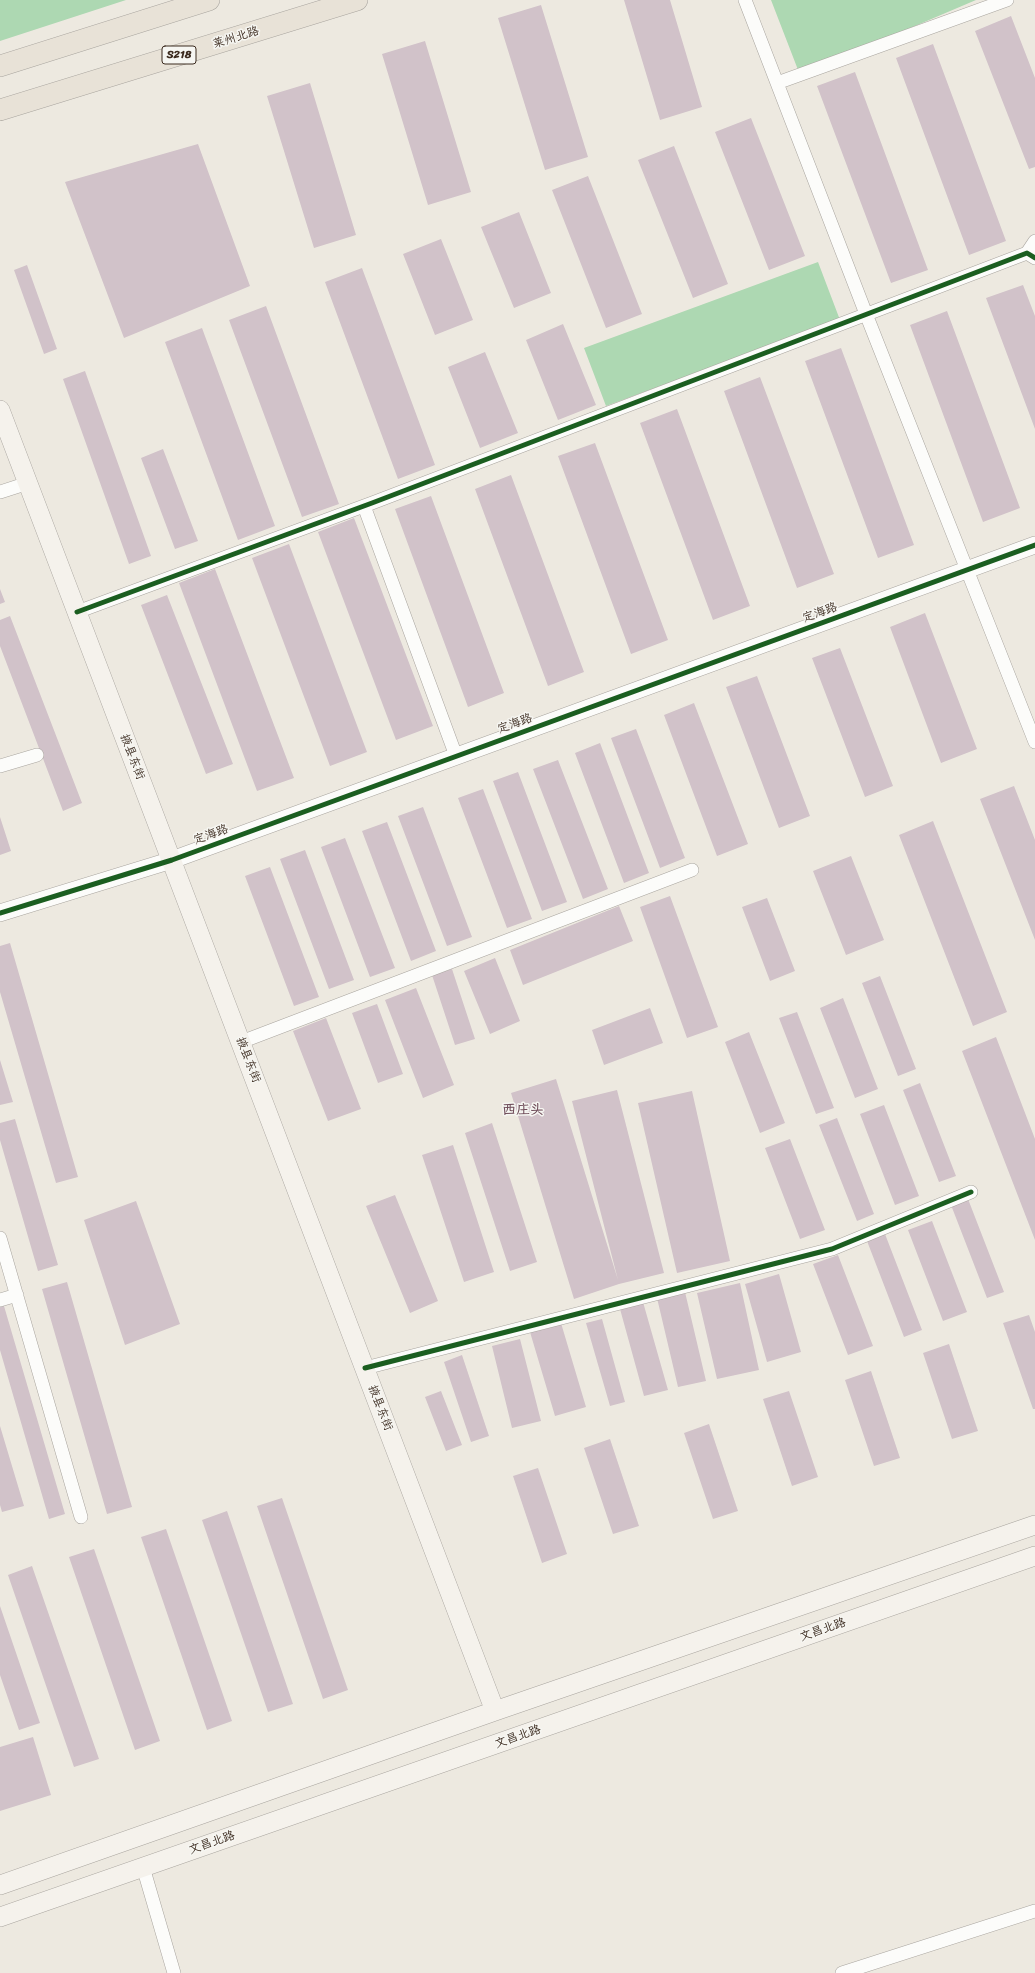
<!DOCTYPE html>
<meta charset="utf-8">
<style>
body{margin:0}
canvas{display:block;background:#ede9e0}
</style>
<canvas width="1035" height="1973"></canvas>
<script>
const g = document.querySelector('canvas').getContext('2d');
g.lineJoin = 'round';
function fillPath(path, color) { g.fillStyle = color; g.fill(path, 'evenodd'); }
function trace(path, color, width, dash) { g.strokeStyle = color; g.lineWidth = width; g.lineCap = dash ? 'butt' : 'round'; g.setLineDash(dash || []); g.stroke(path); }
function label(font, color, halo, rows, align = 'center') {
  g.font = font + ' Sriracha,"LXGW WenKai TC",sans-serif'; g.lineWidth = 3; g.setLineDash([]); g.textBaseline = 'middle'; g.strokeStyle = halo; g.fillStyle = color; for (const [text, x, y, turn = 0] of rows) {
    g.save(); g.translate(x, y); g.rotate((+turn || 0) * Math.PI / 180); g.textAlign = isNaN(turn) ? turn : align; if (halo) g.strokeText(text, 0, 0); g.fillText(text, 0, 0); g.restore();
  }
}
const green = new Path2D(`
 M 0,0 L 126,0 L 0,41 Z
 M 771,0 L 976,0 L 800,75 Z
 M 818,262 L 840,320 L 606,406 L 584,348 Z`);
const building = new Path2D(`
 M 624,0 L 670,0 L 702,107 L 660,120 Z
 M 541,5 L 588,157 L 545,170 L 498,18 Z
 M 1011,16 L 1035,78 L 1035,167 L 1029,169 L 975,31 Z
 M 425,41 L 471,192 L 428,205 L 382,54 Z
 M 933,44 L 1006,241 L 969,255 L 896,58 Z
 M 855,72 L 928,270 L 891,283 L 817,86 Z
 M 310,83 L 356,235 L 314,248 L 267,96 Z
 M 751,118 L 805,256 L 769,270 L 715,132 Z
 M 198,144 L 250,286 L 124,338 L 65,182 Z
 M 674,146 L 728,284 L 693,298 L 638,160 Z
 M 588,176 L 642,314 L 606,328 L 552,190 Z
 M 519,212 L 551,293 L 514,308 L 481,227 Z
 M 441,239 L 473,320 L 435,335 L 403,254 Z
 M 27,265 L 57,349 L 44,354 L 14,270 Z
 M 362,268 L 435,465 L 398,479 L 325,282 Z
 M 1023,285 L 1035,316 L 1035,429 L 986,298 Z
 M 266,306 L 339,504 L 302,517 L 229,320 Z
 M 947,311 L 1020,508 L 983,522 L 910,325 Z
 M 563,324 L 596,405 L 558,420 L 526,340 Z
 M 202,328 L 275,526 L 238,540 L 165,342 Z
 M 841,348 L 914,545 L 878,558 L 805,361 Z
 M 485,352 L 518,433 L 480,448 L 448,367 Z
 M 85,371 L 151,556 L 129,564 L 63,379 Z
 M 760,377 L 834,574 L 797,588 L 724,391 Z
 M 677,409 L 750,606 L 713,620 L 640,423 Z
 M 595,443 L 668,640 L 631,654 L 558,456 Z
 M 163,449 L 198,541 L 175,549 L 141,458 Z
 M 511,475 L 584,672 L 548,686 L 475,489 Z
 M 431,496 L 504,693 L 468,707 L 395,509 Z
 M 354,518 L 433,726 L 396,740 L 318,532 Z
 M 289,544 L 367,752 L 330,766 L 252,558 Z
 M 215,569 L 294,778 L 257,791 L 179,583 Z
 M 0,589 L 5,602 L 0,604 Z
 M 167,595 L 233,764 L 206,774 L 141,605 Z
 M 925,613 L 977,749 L 941,763 L 890,627 Z
 M 10,616 L 82,803 L 63,811 L 0,646 L 0,620 Z
 M 840,648 L 893,786 L 865,797 L 812,658 Z
 M 757,676 L 810,816 L 779,828 L 726,687 Z
 M 694,703 L 748,844 L 717,856 L 664,715 Z
 M 636,729 L 685,858 L 660,868 L 611,738 Z
 M 600,743 L 649,873 L 624,883 L 575,753 Z
 M 558,760 L 608,889 L 583,899 L 533,769 Z
 M 518,772 L 567,902 L 542,911 L 493,781 Z
 M 1014,786 L 1035,840 L 1035,940 L 980,799 Z
 M 483,789 L 532,919 L 507,928 L 458,798 Z
 M 423,807 L 472,937 L 447,946 L 398,816 Z
 M 0,817 L 11,851 L 0,855 Z
 M 933,821 L 1007,1012 L 973,1026 L 899,835 Z
 M 387,822 L 436,951 L 411,961 L 362,831 Z
 M 345,838 L 395,968 L 370,977 L 321,847 Z
 M 305,850 L 354,980 L 329,989 L 280,859 Z
 M 851,856 L 884,940 L 846,955 L 813,871 Z
 M 270,867 L 319,997 L 294,1006 L 245,876 Z
 M 670,896 L 718,1027 L 687,1038 L 640,907 Z
 M 767,898 L 795,971 L 770,981 L 742,907 Z
 M 619,906 L 633,941 L 523,985 L 510,950 Z
 M 10,943 L 78,1177 L 56,1183 L 0,992 L 0,946 Z
 M 495,958 L 520,1021 L 490,1034 L 464,971 Z
 M 452,969 L 475,1039 L 455,1045 L 432,975 Z
 M 880,976 L 916,1069 L 898,1076 L 862,983 Z
 M 416,988 L 454,1085 L 423,1098 L 385,1000 Z
 M 843,998 L 878,1089 L 855,1098 L 820,1008 Z
 M 377,1004 L 403,1074 L 378,1083 L 352,1013 Z
 M 650,1008 L 663,1043 L 604,1065 L 592,1030 Z
 M 797,1012 L 834,1108 L 816,1114 L 779,1018 Z
 M 326,1018 L 361,1109 L 328,1121 L 293,1031 Z
 M 749,1032 L 785,1123 L 760,1133 L 725,1042 Z
 M 996,1037 L 1035,1139 L 1035,1240 L 962,1051 Z
 M 0,1060 L 13,1102 L 0,1105 Z
 M 556,1079 L 618,1280 L 572,1101 L 617,1090 L 664,1273 L 619,1284 L 574,1299 L 511,1093 Z
 M 920,1083 L 956,1176 L 939,1182 L 903,1090 Z
 M 692,1091 L 730,1261 L 677,1273 L 638,1103 Z
 M 884,1105 L 919,1196 L 895,1205 L 860,1114 Z
 M 837,1118 L 874,1214 L 857,1221 L 819,1125 Z
 M 15,1119 L 58,1265 L 38,1271 L 0,1140 L 0,1123 Z
 M 492,1123 L 537,1262 L 510,1271 L 465,1133 Z
 M 790,1139 L 825,1230 L 800,1239 L 765,1148 Z
 M 453,1145 L 494,1272 L 464,1282 L 422,1155 Z
 M 395,1195 L 438,1301 L 410,1313 L 366,1206 Z
 M 968,1199 L 1004,1292 L 987,1298 L 951,1205 Z
 M 136,1201 L 180,1324 L 125,1345 L 84,1220 Z
 M 932,1221 L 967,1312 L 943,1321 L 908,1230 Z
 M 885,1234 L 922,1330 L 904,1337 L 867,1241 Z
 M 838,1255 L 873,1346 L 848,1355 L 813,1264 Z
 M 779,1274 L 801,1352 L 767,1362 L 745,1284 Z
 M 67,1282 L 132,1507 L 107,1514 L 42,1289 Z
 M 740,1283 L 759,1370 L 717,1379 L 697,1293 Z
 M 685,1292 L 706,1381 L 678,1387 L 657,1298 Z
 M 643,1302 L 668,1390 L 644,1396 L 620,1309 Z
 M 4,1306 L 65,1514 L 49,1519 L 0,1350 L 0,1307 Z
 M 1029,1315 L 1035,1332 L 1035,1409 L 1033,1409 L 1003,1323 Z
 M 602,1319 L 625,1402 L 610,1406 L 586,1323 Z
 M 561,1323 L 586,1407 L 555,1416 L 530,1332 Z
 M 520,1339 L 541,1421 L 512,1428 L 492,1346 Z
 M 949,1344 L 978,1431 L 952,1439 L 923,1353 Z
 M 462,1355 L 489,1436 L 471,1442 L 444,1362 Z
 M 871,1371 L 900,1458 L 874,1466 L 845,1380 Z
 M 441,1391 L 462,1445 L 446,1451 L 425,1397 Z
 M 789,1391 L 818,1477 L 792,1486 L 763,1399 Z
 M 709,1424 L 738,1511 L 713,1519 L 684,1433 Z
 M 0,1426 L 24,1506 L 2,1512 L 0,1505 Z
 M 610,1439 L 639,1526 L 613,1534 L 584,1448 Z
 M 538,1468 L 567,1554 L 542,1563 L 513,1476 Z
 M 282,1498 L 348,1690 L 323,1699 L 257,1506 Z
 M 227,1511 L 293,1704 L 268,1712 L 202,1520 Z
 M 166,1529 L 232,1721 L 207,1730 L 141,1537 Z
 M 94,1549 L 160,1741 L 135,1750 L 69,1557 Z
 M 32,1566 L 99,1759 L 74,1767 L 8,1575 Z
 M 0,1606 L 40,1723 L 19,1730 L 0,1675 Z
 M 33,1737 L 51,1795 L 0,1811 L 0,1747 Z`);
const minor = new Path2D(`
 M 745,0 L 866,314 L 1035,742
 M 777,83 L 1007,0
 M 1027,253 L 1035,241
 M 0,492 L 28,483
 M 364,506 L 456,756
 M 77,612 L 372,503 L 1027,253 L 1035,258
 M 0,766 L 37,755
 M 241,1042 L 692,870
 M 0,1238 L 81,1517
 M 0,1300 L 17,1295
 M 365,1368 L 832,1249 L 971,1192
 M 143,1867 L 174,1973
 M 842,1973 L 1035,1911`);
const tertiary = new Path2D(`
 M 0,913 L 172,860 L 1035,545`);
const secondary = new Path2D(`
 M 0,410 L 495,1711
 M 0,1885 L 495,1711 L 1035,1525
 M 0,1917 L 1035,1556`);
const primary = new Path2D(`
 M 0,66 L 209,0
 M 0,110 L 357,0`);
const cycleway = new Path2D(`
 M 77,612 L 372,503 L 1027,253 L 1035,258
 M 0,913 L 172,860 L 1035,545
 M 365,1368 L 832,1249 L 971,1192`);
const shields = [
 [179,55,34]
];
const shieldNames = [
 ["S218",179,55]
];
const streetNames = [
 ["莱州北路",236,38,-17],
 ["定海路",820,613,-20],
 ["定海路",515,724,-20],
 ["掖县东街",132,757,69],
 ["定海路",211,835,-20],
 ["掖县东街",248,1060,69],
 ["掖县东街",380,1408,69],
 ["文昌北路",823,1630,-19],
 ["文昌北路",518,1737,-19],
 ["文昌北路",212,1843,-19]
];
const quarterNames = [
 ["西庄头",523,1110]
];
fillPath(green, '#add8b2');
fillPath(building, '#d1c2c9');
trace(minor, '#a9a59f', 14);
trace(tertiary, '#a9a59f', 18);
trace(secondary, '#a9a59f', 20);
trace(primary, '#a9a59f', 22);
trace(minor, '#fcfcfa', 13);
trace(tertiary, '#fcfcfa', 17);
trace(secondary, '#f5f2ec', 19);
trace(primary, '#e8e2d7', 21);
trace(cycleway, '#1b5e20', 5);
for (const [x, y, w] of shields) { const box = new Path2D(); box.roundRect(x - w / 2, y - 9, w, 18, 3); g.fillStyle = '#f6f6f2'; g.fill(box); trace(box, '#3b2a1e', 1); }
label('bold 11px', '#3b2a1e', null, shieldNames);
label('12px', '#3b2a1e', '#f6f6f2', streetNames);
label('bold 14px', '#6f4d5a', '#f6f6f2', quarterNames);
</script>
